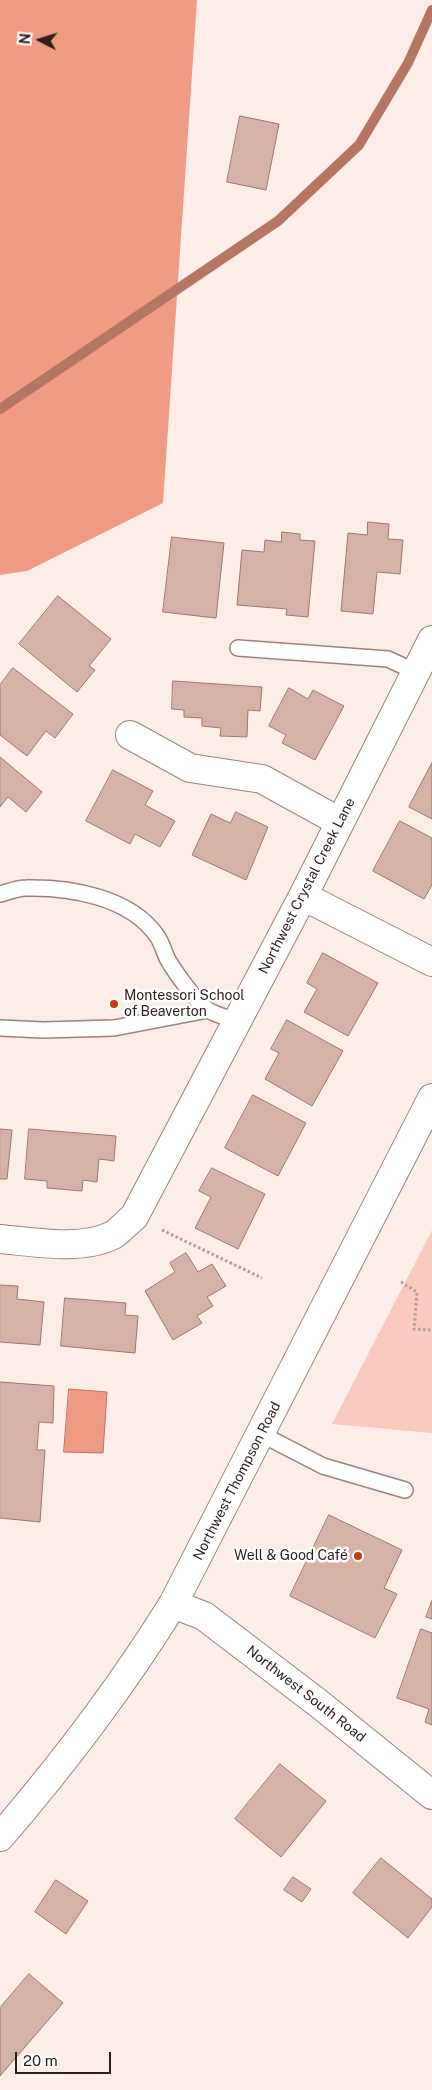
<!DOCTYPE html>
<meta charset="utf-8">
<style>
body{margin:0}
#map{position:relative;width:432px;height:2090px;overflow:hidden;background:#fdede8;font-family:"Public Sans",sans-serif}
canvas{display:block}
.north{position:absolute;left:15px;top:15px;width:50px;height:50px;-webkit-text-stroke:4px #fff;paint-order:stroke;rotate:275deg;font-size:14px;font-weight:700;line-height:20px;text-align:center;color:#2d1f1b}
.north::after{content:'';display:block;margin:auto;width:18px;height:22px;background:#2d1f1b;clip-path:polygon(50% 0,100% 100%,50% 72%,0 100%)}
.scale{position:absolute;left:15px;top:2052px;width:96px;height:22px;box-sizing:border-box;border:2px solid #2d1f1b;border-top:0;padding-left:6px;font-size:15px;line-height:18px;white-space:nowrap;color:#2d1f1b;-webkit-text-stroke:4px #fff;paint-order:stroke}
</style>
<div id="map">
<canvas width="432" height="2090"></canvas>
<div class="north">N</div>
<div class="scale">20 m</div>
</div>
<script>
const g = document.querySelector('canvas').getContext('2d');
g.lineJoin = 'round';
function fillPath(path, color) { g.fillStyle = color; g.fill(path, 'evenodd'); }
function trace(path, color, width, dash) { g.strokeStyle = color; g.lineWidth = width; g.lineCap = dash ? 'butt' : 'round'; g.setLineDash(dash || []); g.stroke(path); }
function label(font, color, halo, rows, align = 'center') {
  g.font = font + ' "Public Sans",sans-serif'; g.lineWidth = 5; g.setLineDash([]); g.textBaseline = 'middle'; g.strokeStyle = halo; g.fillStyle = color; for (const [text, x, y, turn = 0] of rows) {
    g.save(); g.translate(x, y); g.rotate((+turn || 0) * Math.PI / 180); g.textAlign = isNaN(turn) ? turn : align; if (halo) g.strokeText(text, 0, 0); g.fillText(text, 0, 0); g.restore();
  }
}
const green = new Path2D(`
 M 432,1230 L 432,1433 L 332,1424 Z`);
const forest = new Path2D(`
 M 0,0 L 197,0 L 163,503 L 27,571 L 0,575 Z`);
const water = new Path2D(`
 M 69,1389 L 107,1392 L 103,1453 L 64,1452 Z`);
const stream = new Path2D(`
 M 0,409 L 278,221 L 359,145 L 408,63 L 432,10`);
const building = new Path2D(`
 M 240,116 L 279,124 L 266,190 L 227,182 Z
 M 368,522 L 389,524 L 388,539 L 403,540 L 400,574 L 377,572 L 373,614 L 341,611 L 348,533 L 367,535 Z
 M 282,532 L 300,534 L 300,540 L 315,541 L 308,617 L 286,615 L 287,609 L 237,605 L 242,550 L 264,552 L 265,540 L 281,542 Z
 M 172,537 L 224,543 L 216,618 L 163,612 Z
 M 58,596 L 111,639 L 89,666 L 95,670 L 77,692 L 19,644 Z
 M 13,668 L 73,714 L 55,738 L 46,731 L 27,756 L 0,735 L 0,685 Z
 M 173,681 L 262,687 L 260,711 L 248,710 L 247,737 L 220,736 L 221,728 L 202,726 L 202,718 L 184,717 L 184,710 L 172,709 Z
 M 289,688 L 308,699 L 313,690 L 344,706 L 315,760 L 282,743 L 286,735 L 269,726 Z
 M 0,757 L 42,792 L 26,812 L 8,797 L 0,807 Z
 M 432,763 L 432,819 L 409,807 Z
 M 113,770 L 153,791 L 145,805 L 175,821 L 160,847 L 135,834 L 130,844 L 86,821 Z
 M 236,812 L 268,827 L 246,880 L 192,855 L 211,814 L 230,823 Z
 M 400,821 L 432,838 L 432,885 L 424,899 L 373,871 Z
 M 323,953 L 378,983 L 348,1036 L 304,1012 L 317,989 L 307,983 Z
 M 287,1020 L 343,1051 L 312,1106 L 265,1079 L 279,1053 L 271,1049 Z
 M 253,1095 L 306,1123 L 278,1176 L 225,1148 Z
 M 0,1129 L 12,1130 L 7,1179 L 0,1179 Z
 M 29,1129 L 116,1136 L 114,1161 L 99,1159 L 97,1182 L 83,1180 L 82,1191 L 47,1188 L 47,1181 L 25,1179 Z
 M 212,1168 L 265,1194 L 238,1249 L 195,1228 L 211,1197 L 199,1191 Z
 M 186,1253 L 198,1272 L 212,1264 L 226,1286 L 207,1297 L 213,1306 L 197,1316 L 202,1323 L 173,1340 L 145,1291 L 175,1272 L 170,1263 Z
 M 0,1285 L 18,1286 L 17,1299 L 44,1302 L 40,1345 L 0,1342 Z
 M 65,1298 L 126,1303 L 125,1315 L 138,1316 L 135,1353 L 61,1346 Z
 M 0,1382 L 54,1386 L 53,1423 L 39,1422 L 37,1450 L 45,1450 L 40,1522 L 0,1518 Z
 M 329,1515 L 402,1550 L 384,1588 L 397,1594 L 375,1638 L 290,1596 Z
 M 432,1601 L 432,1619 L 426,1617 Z
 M 421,1629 L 432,1633 L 432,1725 L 425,1722 L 429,1709 L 397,1698 Z
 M 280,1764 L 326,1801 L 281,1857 L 235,1819 Z
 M 381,1858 L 432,1899 L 432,1907 L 408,1938 L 353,1893 Z
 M 293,1877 L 311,1889 L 302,1902 L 284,1890 Z
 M 56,1880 L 88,1901 L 66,1934 L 35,1912 Z
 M 29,1974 L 63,2003 L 0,2076 L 0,2008 Z`);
const path = new Path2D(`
 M 162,1230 L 262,1278
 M 401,1282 L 417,1292 L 414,1329 L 432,1330`);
const service = new Path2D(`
 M 238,648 L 388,659 L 416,672
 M 0,894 C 8,892 17,888 26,888 C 70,887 130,897 157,936 C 162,943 164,952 168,960 C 175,972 197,1003 208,1010 C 216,1015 228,1018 237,1021
 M 0,1028 L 43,1030 L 114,1028 L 208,1010
 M 261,1434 L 323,1466 L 405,1490`);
const minor = new Path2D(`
 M 130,735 L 190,768 L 262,779 L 340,822
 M 303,896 L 432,962
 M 0,1239 C 33,1242 82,1251 113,1235 C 120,1231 127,1222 134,1217 L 303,896 L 432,640
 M 173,1604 L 204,1616 L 318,1703 L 432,1795`);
const tertiary = new Path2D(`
 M 0,1837 C 63,1764 122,1686 173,1604 L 432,1098`);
const markers = [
 [114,1004,5,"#c33b0d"],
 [358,1556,5,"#c33b0d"]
];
const streetNames = [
 ["Northwest Crystal Creek Lane",307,886,-63],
 ["Northwest Thompson Road",237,1481,-63],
 ["Northwest South Road",306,1694,38]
];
const poiNames = [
 ["Montessori School",124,996],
 ["of Beaverton",124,1012],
 ["Well & Good Café",348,1556,"right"]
];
fillPath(green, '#f9cbbe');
fillPath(forest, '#f09c84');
fillPath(water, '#ef9b83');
trace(water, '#b57664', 1);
trace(stream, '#b57664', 10);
fillPath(building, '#d6b1a6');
trace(building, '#9c796f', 1);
trace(service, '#a38076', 18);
trace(minor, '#a38076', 30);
trace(tertiary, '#a38076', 30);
trace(path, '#b0a09c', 3, [2.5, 2.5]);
trace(service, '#fff', 15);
trace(minor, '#fff', 28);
trace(tertiary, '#fff', 28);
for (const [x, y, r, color] of markers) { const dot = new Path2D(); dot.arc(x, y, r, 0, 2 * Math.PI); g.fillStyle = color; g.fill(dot); trace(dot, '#fff', 2); }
label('14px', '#2d1f1b', '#fff', streetNames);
label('14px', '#2d1f1b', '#fff', poiNames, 'left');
</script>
